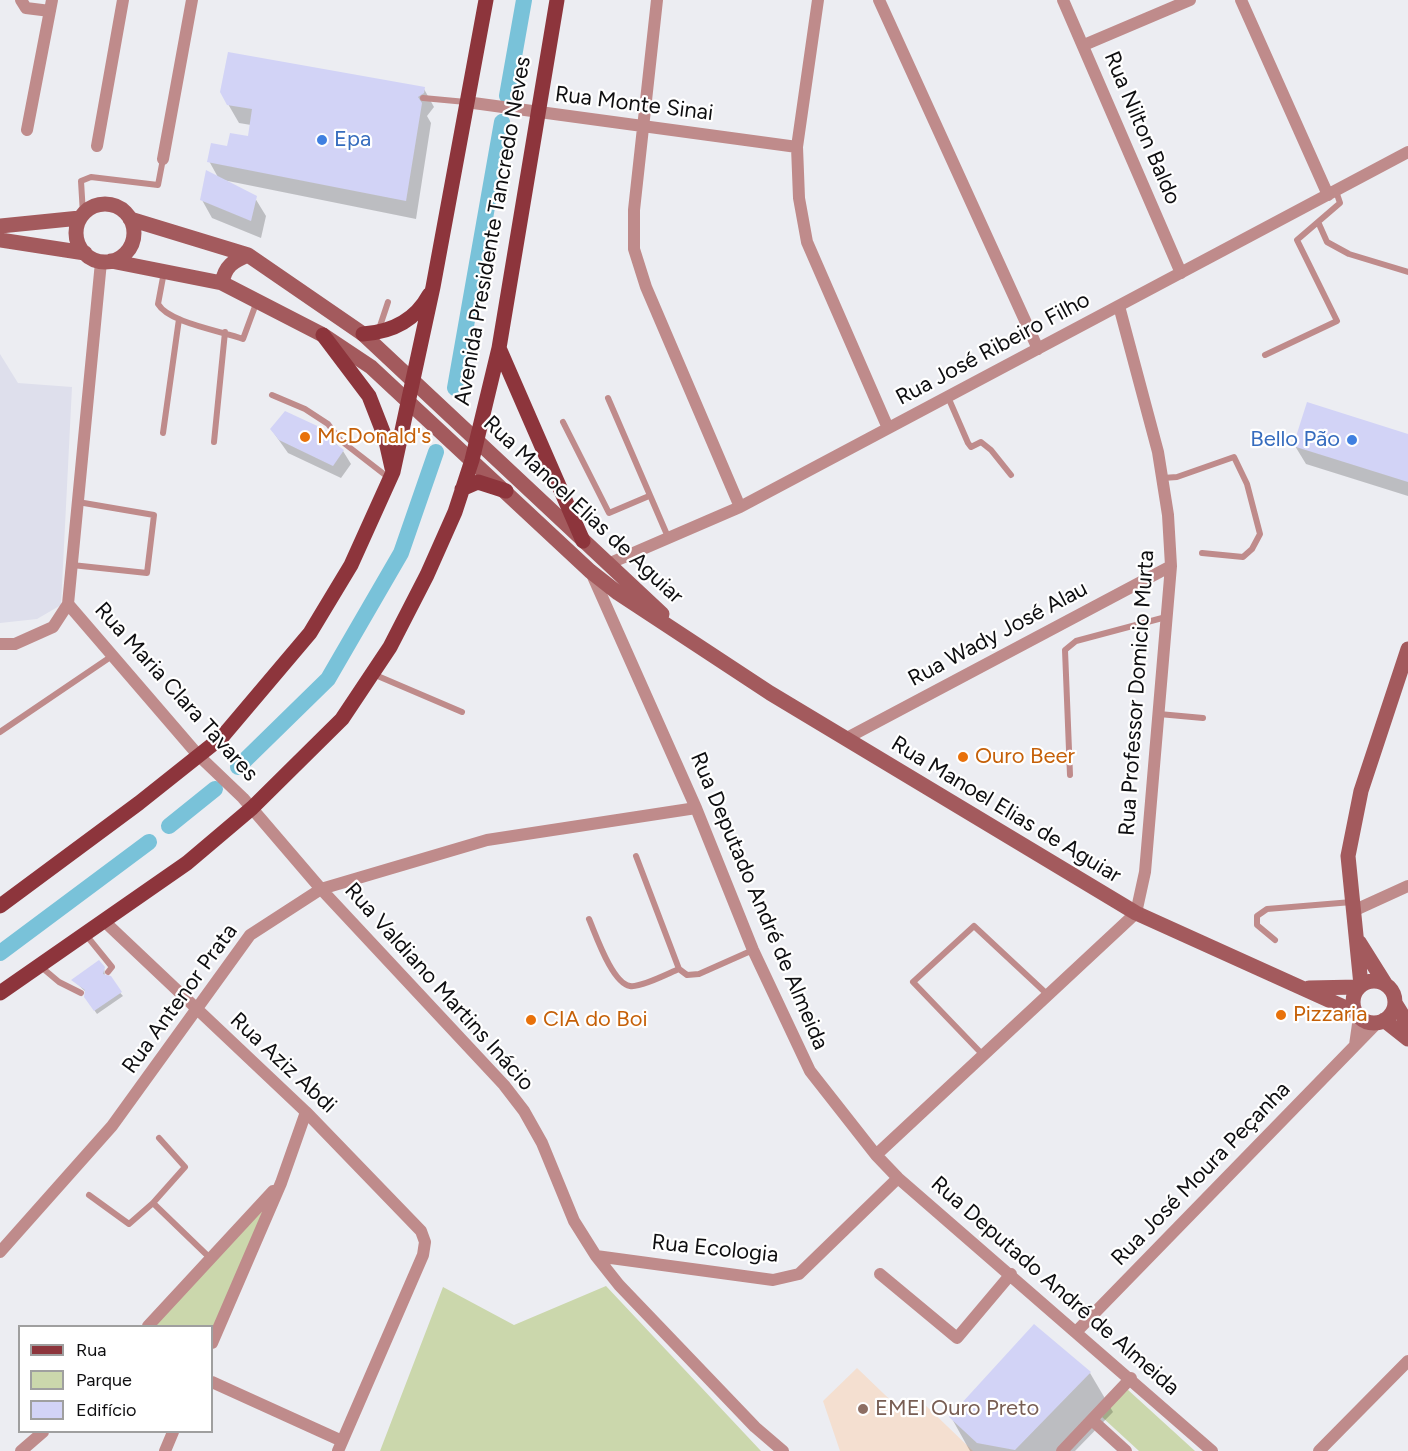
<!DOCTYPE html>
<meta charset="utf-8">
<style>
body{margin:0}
#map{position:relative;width:1408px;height:1451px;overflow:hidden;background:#ecedf2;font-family:Figtree,sans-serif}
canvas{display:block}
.legend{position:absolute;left:18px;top:1325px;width:195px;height:108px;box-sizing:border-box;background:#fff;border:2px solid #9f9f9f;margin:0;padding:8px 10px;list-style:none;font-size:18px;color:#0e0e10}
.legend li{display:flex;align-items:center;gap:12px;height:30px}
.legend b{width:30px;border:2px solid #9f9f9f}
</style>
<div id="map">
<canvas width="1408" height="1451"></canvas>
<ul class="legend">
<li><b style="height:8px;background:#8d353c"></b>Rua</li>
<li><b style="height:16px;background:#cbd7ac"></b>Parque</li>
<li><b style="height:16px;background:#d2d3f6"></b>Edifício</li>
</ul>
</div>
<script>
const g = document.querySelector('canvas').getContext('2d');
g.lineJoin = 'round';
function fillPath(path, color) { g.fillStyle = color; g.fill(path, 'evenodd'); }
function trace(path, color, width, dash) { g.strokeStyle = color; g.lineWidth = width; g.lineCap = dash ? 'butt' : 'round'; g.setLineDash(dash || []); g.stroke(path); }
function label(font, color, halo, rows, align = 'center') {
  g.font = font + ' Figtree,sans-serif'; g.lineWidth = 4.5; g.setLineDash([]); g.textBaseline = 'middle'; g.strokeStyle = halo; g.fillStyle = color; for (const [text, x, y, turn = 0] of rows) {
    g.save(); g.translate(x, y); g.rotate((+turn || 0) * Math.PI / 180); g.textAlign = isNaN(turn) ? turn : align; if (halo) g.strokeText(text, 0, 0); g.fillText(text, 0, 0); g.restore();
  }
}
const built = new Path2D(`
 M 0,354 L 18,383 L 72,387 L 61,605 L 37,619 L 0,623 Z`);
const education = new Path2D(`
 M 857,1368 L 908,1417 L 921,1401 L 973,1451 L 840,1451 L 823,1401 Z`);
const green = new Path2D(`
 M 281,1183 L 212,1343 L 212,1326 L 148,1326 Z
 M 606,1286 L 761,1451 L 380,1451 L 443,1287 L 514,1325 Z
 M 1127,1389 L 1195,1451 L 1139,1451 L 1102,1417 Z`);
const shadow = new Path2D(`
 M 424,89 L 434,107 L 427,116 L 431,123 L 416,219 L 223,180 L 255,198 L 266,216 L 261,238 L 212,218 L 202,200 L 219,179 L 209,161 L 249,138 L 251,125 L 239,123 L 228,104 Z
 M 271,429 L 325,432 L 343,451 L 351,464 L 341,478 L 288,453 Z
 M 1408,435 L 1408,496 L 1306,464 L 1295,446 Z
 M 104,968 L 105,976 L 123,996 L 97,1014 L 88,1001 L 86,992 L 73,980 Z
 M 1090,1373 L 1113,1412 L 1075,1451 L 970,1451 L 951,1417 Z`);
const canal = new Path2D(`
 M 507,96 L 524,0
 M 455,388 L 502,122
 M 238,767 L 328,679 L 401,553 L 436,452
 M 169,826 L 215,789
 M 0,953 L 149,842`);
const building = new Path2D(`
 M 228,52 L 425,87 L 424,93 L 418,97 L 422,103 L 406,201 L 207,162 L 211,143 L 227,146 L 230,133 L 248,136 L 252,109 L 227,105 L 220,92 Z
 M 206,170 L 257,196 L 251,221 L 200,200 Z
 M 1307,402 L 1408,434 L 1408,482 L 1293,446 Z
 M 285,411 L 326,430 L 333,442 L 344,450 L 333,466 L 279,440 L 270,429 Z
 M 99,960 L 105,967 L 103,974 L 111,976 L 122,992 L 94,1011 L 84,997 L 85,990 L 71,980 Z
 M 1034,1324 L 1091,1372 L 1015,1450 L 977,1443 L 949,1417 Z`);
const lane = new Path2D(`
 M 423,98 L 466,102
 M 83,214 L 81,181 L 91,177 L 158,185 L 163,159
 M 1319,224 L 1327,242 L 1349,254 L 1408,272
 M 164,272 L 158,304 C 169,323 222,331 243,339 L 257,301
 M 379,329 L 388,302
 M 1265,355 L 1337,321 L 1297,240 L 1340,203 L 1336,191
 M 272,395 L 305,409 L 328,424 L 340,440 L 389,478
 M 948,397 L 968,443 L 971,447 L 981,442 L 991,450 L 1011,475
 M 608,398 L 668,537
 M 563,422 L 609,513 L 649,496
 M 163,433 L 179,319
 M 214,442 L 225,332
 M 1163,478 L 1177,477 L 1234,457 L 1247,484 L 1260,534 L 1252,549 L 1243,557 L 1202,553
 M 72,565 L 147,573 L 154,515 L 78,502
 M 373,674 L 462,712
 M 1159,714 L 1203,718
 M 0,732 L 112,656
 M 1070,775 L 1065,650 L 1076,641 L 1166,617
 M 636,856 L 679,969 L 687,975 L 699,974 L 753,950
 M 589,919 C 596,935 612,983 630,986 C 640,988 669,973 679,969
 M 86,935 L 112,967 L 108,972
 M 1275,940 L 1257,925 L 1257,916 L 1267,909 L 1352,902
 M 40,966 L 59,982 L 81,993
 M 983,1055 L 913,982 L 974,926 L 1048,995
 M 159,1138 L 185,1167 L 153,1203 L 210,1258
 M 89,1195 L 129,1224 L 153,1203`);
const street = new Path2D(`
 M 21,0 L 26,8 L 50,11
 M 657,0 L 634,210 L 634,249 L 646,287 L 740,507
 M 818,0 L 797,147 L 799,198 L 807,242 L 888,428
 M 879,0 L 1038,349
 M 1063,0 L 1181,273
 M 1241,0 L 1328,195
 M 1084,45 L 1190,0
 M 466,102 L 797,147
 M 27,130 L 52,0
 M 97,146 L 123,0
 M 163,159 L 192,0
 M 608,564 L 740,507 L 1408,152
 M 591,572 L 696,808 L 753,950 L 810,1071 L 876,1155 L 898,1178 L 1212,1451
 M 68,604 L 198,755 L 243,798 L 321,889 L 504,1085 L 524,1111 L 542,1143 L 574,1221 L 596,1256 L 619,1285 L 755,1427 L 783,1451
 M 0,644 L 15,644 L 53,627 L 68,604 L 101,262
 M 845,739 L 1171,566
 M 1353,911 L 1408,886
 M 105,922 L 306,1112 L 421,1231 L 425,1242 L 423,1255 L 338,1451
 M 1355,1045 L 1359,1017
 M 876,1155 L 1136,913 L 1145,872 L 1171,566 L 1168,515 L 1158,452 L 1119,306
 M 0,1252 L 112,1126 L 250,935 L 321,889 L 487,840 L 696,808
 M 596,1256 L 773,1280 L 799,1274 L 898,1178
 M 880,1274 L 957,1338 L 1011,1274
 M 148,1326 L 273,1191
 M 1076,1332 L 1377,1023
 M 212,1343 L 281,1183 L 306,1112
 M 212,1382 L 342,1441
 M 1092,1420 L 1126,1451
 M 21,1451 L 43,1432
 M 165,1451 L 173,1432
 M 1062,1451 L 1131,1378
 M 1319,1451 L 1408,1361`);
const secondary = new Path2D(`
 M76 233a29 29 0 1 1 58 0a29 29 0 1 1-58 0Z
 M 130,219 L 248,255 L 363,334 L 662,614
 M 0,226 L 80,218
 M 0,240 L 85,253
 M 111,261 L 222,283 L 323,335 L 371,367 L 590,571 L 618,593 L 770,693 L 1136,913 L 1355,1012
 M 222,283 C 225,266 233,261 248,255
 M 1359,942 L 1386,985
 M1353 1002a21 21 0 1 1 42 0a21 21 0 1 1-42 0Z
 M 1361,985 L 1348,856 L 1361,791 L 1408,649
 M 1309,988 L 1358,987
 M 1395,1003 L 1408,1024
 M 1384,1020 L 1408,1039`);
const primary = new Path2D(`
 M 363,334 C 391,332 415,321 429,295
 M 323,335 L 369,396 L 385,437 L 392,468
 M 499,348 L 583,541
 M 462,489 L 478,482 L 506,491
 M 0,906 L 139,803 L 222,737 L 310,633 L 351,565 L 393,472 L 433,287 L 486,0
 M 0,993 L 187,863 L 252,808 L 342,719 L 390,647 L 427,575 L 455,512 L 472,460 L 499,348 L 557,0`);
const markers = [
 [322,140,6,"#3f7fe0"],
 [305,437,6,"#e8710a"],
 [1352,440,6,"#3f7fe0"],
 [963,757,6,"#e8710a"],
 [1281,1015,6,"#e8710a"],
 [531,1020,6,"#e8710a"],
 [863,1409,6,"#8d6e63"]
];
const streetNames = [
 ["Rua Monte Sinai",634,104,7],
 ["Rua Nilton Baldo",1142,128,67],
 ["Avenida Presidente Tancredo Neves",493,231,-80],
 ["Rua José Ribeiro Filho",993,349,-28],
 ["Rua Manoel Elias de Aguiar",583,510,43],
 ["Rua Wady José Alau",998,634,-28],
 ["Rua Maria Clara Tavares",176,692,48],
 ["Rua Professor Domicio Murta",1137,693,-86],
 ["Rua Manoel Elias de Aguiar",1006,810,31],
 ["Rua Deputado André de Almeida",759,901,67],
 ["Rua Valdiano Martins Inácio",439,987,48],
 ["Rua Antenor Prata",180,999,-54],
 ["Rua Aziz Abdi",283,1063,43],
 ["Rua José Moura Peçanha",1201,1174,-46],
 ["Rua Ecologia",715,1249,6],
 ["Rua Deputado André de Almeida",1055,1286,41]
];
const shopNames = [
 ["Epa",334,140],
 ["Bello Pão",1340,440,"right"]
];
const foodNames = [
 ["McDonald's",317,437],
 ["Ouro Beer",975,757],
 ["Pizzaria",1293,1015],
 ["CIA do Boi",543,1020]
];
const educationNames = [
 ["EMEI Ouro Preto",875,1409]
];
fillPath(built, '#dedfec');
fillPath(education, '#f4dfd0');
fillPath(green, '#cbd7ac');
fillPath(shadow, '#0003');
trace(canal, '#79c2d9', 16);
fillPath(building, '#d2d3f6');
trace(lane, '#bf8b8b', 6);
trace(street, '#bf8b8b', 12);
trace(secondary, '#a35a5d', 15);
trace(primary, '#8d353c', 15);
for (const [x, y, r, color] of markers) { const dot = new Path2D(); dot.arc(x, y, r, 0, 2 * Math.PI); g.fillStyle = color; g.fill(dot); trace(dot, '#fff', 2); }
label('22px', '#0e0e10', '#fff', streetNames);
label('22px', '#366cbe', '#fff', shopNames, 'left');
label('22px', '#c56008', '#fff', foodNames, 'left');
label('22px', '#785e54', '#fff', educationNames, 'left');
</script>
